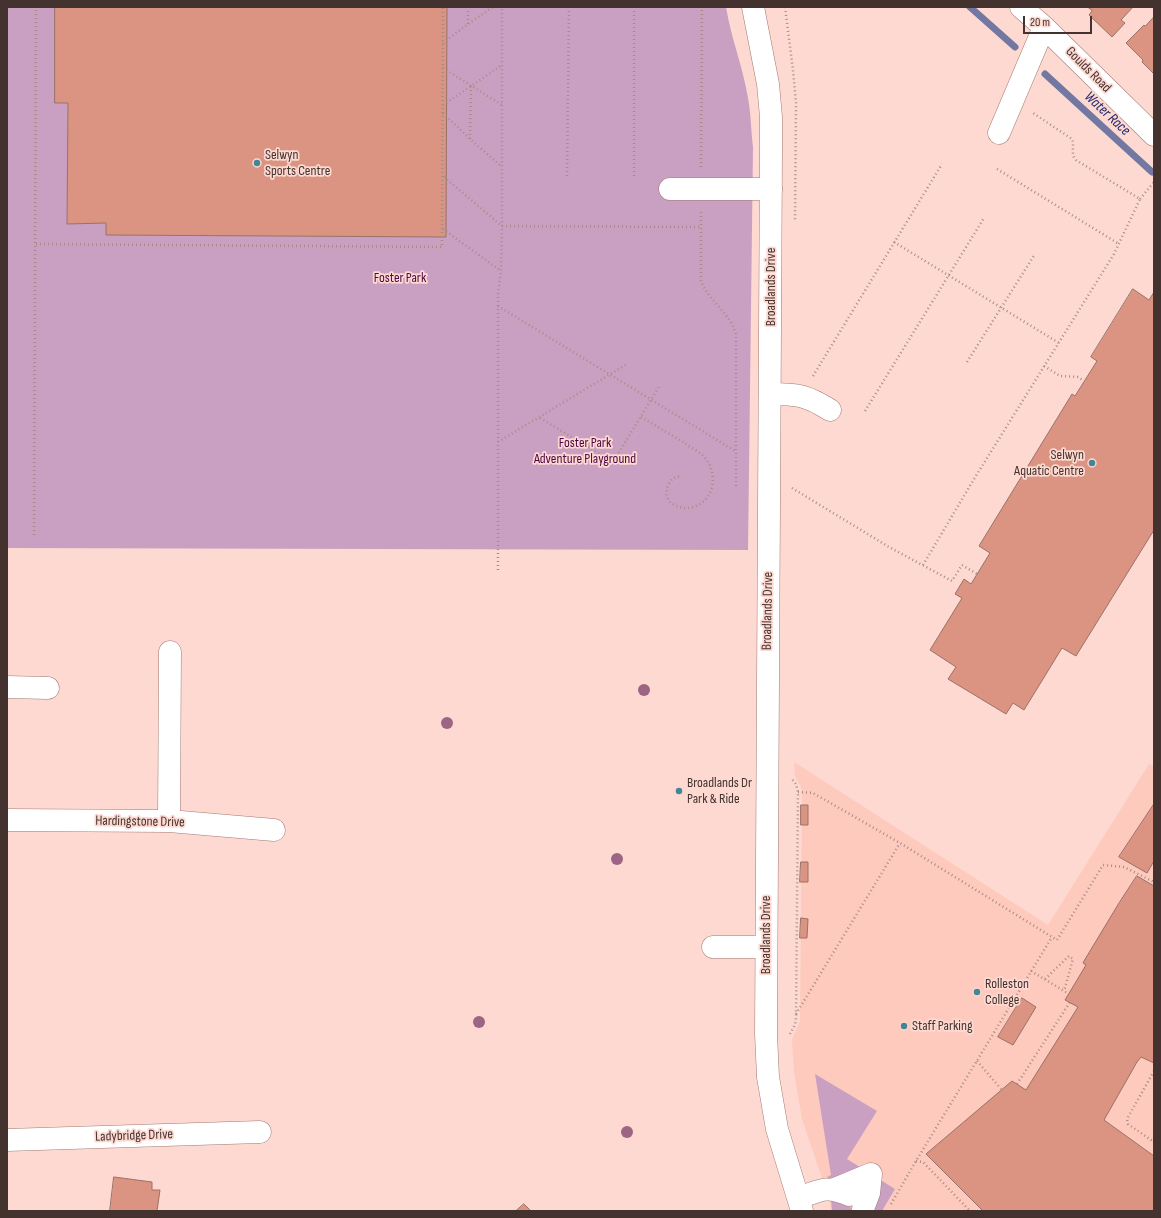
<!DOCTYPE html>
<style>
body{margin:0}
#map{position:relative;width:1161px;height:1218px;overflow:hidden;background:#fdd9d1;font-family:"Sofia Sans Condensed",sans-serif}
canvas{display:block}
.frame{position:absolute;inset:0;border:8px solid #43322e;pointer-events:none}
.scale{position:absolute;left:1023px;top:16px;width:69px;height:18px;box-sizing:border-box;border:2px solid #43322e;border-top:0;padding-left:5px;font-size:12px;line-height:14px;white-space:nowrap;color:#43322e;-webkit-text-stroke:3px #fdd9d1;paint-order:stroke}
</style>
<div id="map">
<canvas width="1161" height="1218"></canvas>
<div class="frame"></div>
<div class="scale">20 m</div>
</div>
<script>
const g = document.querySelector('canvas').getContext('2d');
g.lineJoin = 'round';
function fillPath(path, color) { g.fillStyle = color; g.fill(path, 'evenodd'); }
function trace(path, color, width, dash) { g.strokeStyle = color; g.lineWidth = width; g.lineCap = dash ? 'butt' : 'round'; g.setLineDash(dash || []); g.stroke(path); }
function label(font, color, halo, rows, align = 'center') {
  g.font = font + ' "Sofia Sans Condensed",sans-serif'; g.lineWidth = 3.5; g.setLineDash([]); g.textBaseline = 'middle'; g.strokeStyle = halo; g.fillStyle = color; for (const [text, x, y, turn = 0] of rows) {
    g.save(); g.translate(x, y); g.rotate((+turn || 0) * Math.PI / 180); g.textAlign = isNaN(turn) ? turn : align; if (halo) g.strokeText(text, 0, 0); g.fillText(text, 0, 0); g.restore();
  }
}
const built = new Path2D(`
 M 794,762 L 1048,925 L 1149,764 L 1154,766 L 1154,1211 L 831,1211 L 829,1199 L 802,1119 L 794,1072 L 792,1040 L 800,1021 L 802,799 L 801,787 L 795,776 Z`);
const green = new Path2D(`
 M 7,7 L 726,7 C 731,38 743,67 748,98 C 751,114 751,131 753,147 L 748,550 L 7,548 Z
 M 815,1074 L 877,1111 L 847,1159 L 863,1169 L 829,1181 L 827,1177 L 831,1175 Z
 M 879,1179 L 895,1189 L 882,1211 L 874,1211 L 873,1194 Z
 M 831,1199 L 850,1207 L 852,1211 L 832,1211 Z`);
const stream = new Path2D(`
 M 970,7 L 1015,47
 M 1045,74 L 1152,172`);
const building = new Path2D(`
 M 55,7 L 447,7 L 446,237 L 106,235 L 106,223 L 67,224 L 68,103 L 55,103 Z
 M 1088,7 L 1133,7 L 1121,20 L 1125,23 L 1112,37 L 1089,15 L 1092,11 Z
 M 1154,17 L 1154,74 L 1142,62 L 1143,60 L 1126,43 L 1144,25 L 1145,26 Z
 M 1133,289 L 1149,300 L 1154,292 L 1154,530 L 1076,656 L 1062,648 L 1024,710 L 1013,703 L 1006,714 L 948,679 L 956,667 L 930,650 L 962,598 L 955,594 L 964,579 L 971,584 L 990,553 L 979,546 L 1072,394 L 1075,396 L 1097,361 L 1091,357 Z
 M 1154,804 L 1154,861 L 1147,873 L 1119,857 Z
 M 801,805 L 808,805 L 808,825 L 801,825 Z
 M 801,862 L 808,862 L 808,882 L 800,882 Z
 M 1137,876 L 1154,886 L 1154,1063 L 1141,1057 L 1137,1062 L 1104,1120 L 1154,1156 L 1154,1211 L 983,1211 L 926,1154 L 1012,1081 L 1026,1090 L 1078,1007 L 1065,1000 L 1086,965 L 1083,963 L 1084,961 L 1119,903 Z
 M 801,918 L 808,919 L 807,938 L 800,938 Z
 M 1022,998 L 1036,1007 L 1013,1045 L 998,1037 Z
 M 114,1177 L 152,1182 L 152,1190 L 160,1190 L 157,1211 L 110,1211 Z
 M 524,1204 L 531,1211 L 516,1211 Z`);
const path = new Path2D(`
 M 785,7 L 793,70 L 796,103 L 795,222
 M 468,24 L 468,7
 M 443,43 L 468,24 L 493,7
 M 443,68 L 502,105
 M 443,105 L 502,65
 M 443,113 L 470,139 L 501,166
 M 470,139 L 471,86
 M 701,167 L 702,7
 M 997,169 L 1119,244
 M 567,176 L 569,7
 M 634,176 L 634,7
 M 444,177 L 502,226 L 701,227
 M 1140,199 L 1154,182
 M 701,212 L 701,281 C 709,302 731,313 736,335 L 736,486
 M 443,229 L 501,271
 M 894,242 L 1059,343
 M 36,244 L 442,247 L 443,7
 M 498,306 L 735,451
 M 967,362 L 1035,254
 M 1044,366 L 1060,376 L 1078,377 L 1084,381
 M 813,376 L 942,164
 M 865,411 L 984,218
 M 641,417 C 655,425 669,434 683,442 C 690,447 699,451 705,458 C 712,465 714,477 712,487 C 703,521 655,509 669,484 C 671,479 675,476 681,477
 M 540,418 L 613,462 L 660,385
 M 498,442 L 627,364
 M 792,488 L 889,547 L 952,581 L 962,565 L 977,574
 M 34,535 L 36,7
 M 923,565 L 974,479 L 1114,254 L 1140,199 L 1076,160 C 1070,154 1075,146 1072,139 L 1033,113
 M 498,570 L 498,294 L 501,271 L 502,226 L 502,7
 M 798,792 L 813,793 L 900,843 L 1057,940 L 1103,865 L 1124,867 L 1154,882
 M 1031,971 L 1069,994
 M 1045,979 L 1069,956 L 1073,959 L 1064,991
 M 796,1014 L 900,843
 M 790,1034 L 795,1025 L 796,1018 L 798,792 L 796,784 L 791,778
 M 977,1061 L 1001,1089
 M 1154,1071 L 1127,1119 L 1128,1124 L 1154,1142
 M 1017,1084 L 1070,1002
 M 916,1161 L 923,1162 L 970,1211
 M 891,1204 L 916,1161 L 1052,937`);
const minor = new Path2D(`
 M 1021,7 L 1044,27 L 1154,135
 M 999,133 L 1044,27
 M 670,189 L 771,189
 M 770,394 C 798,394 806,395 830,410
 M 7,687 L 48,688
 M 7,820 L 169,821 L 274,830
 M 169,821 L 170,652
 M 713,947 L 766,947
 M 7,1140 L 260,1132
 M 835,1189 L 871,1174 L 869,1193 L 863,1209
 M 799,1198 C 821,1190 826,1185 849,1195`);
const major = new Path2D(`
 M 753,7 L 768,84 L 771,117 L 771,152 L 766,1034 L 768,1077 L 777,1129 L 802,1211`);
const trees = [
 [644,690],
 [447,723],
 [617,859],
 [479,1022],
 [627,1132]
];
const markers = [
 [257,163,4,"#438796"],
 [1092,463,4,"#438796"],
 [679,791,4,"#438796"],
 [977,992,4,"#438796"],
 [904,1026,4,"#438796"]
];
const streetNames = [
 ["Goulds Road",1088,70,45],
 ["Broadlands Drive",771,287,-90],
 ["Broadlands Drive",768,611,-89],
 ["Hardingstone Drive",140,822,1],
 ["Broadlands Drive",766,935,-90],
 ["Ladybridge Drive",134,1136,-2]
];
const poiNames = [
 ["Selwyn",265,155],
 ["Sports Centre",265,171],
 ["Selwyn",1084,455,"right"],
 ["Aquatic Centre",1084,471,"right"],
 ["Broadlands Dr",687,783],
 ["Park & Ride",687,799],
 ["Rolleston",985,984],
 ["College",985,1000],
 ["Staff Parking",912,1026]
];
const parkNames = [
 ["Foster Park",400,278],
 ["Foster Park",585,443],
 ["Adventure Playground",585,459]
];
const waterNames = [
 ["Water Race",1107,114,43]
];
fillPath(built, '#fecabd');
fillPath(green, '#caa0c2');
trace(stream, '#7378a2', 7);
fillPath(building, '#db9382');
trace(building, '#997268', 1);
trace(minor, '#a27a71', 23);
trace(major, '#a27a71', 23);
trace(path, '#a78c85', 2.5, [1, 3]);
trace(minor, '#fff', 22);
trace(major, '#fff', 22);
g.fillStyle = '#9c6583';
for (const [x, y] of trees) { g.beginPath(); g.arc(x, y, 6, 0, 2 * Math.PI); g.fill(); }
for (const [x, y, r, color] of markers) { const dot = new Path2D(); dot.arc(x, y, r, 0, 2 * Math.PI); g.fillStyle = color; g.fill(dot); trace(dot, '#fdd9d1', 1.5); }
label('14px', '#43322e', '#fdd9d1', streetNames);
label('14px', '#43322e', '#fdd9d1', poiNames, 'left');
label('14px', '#4c0644', '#fdd9d1', parkNames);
label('italic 15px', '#21276e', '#fdd9d1', waterNames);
</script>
